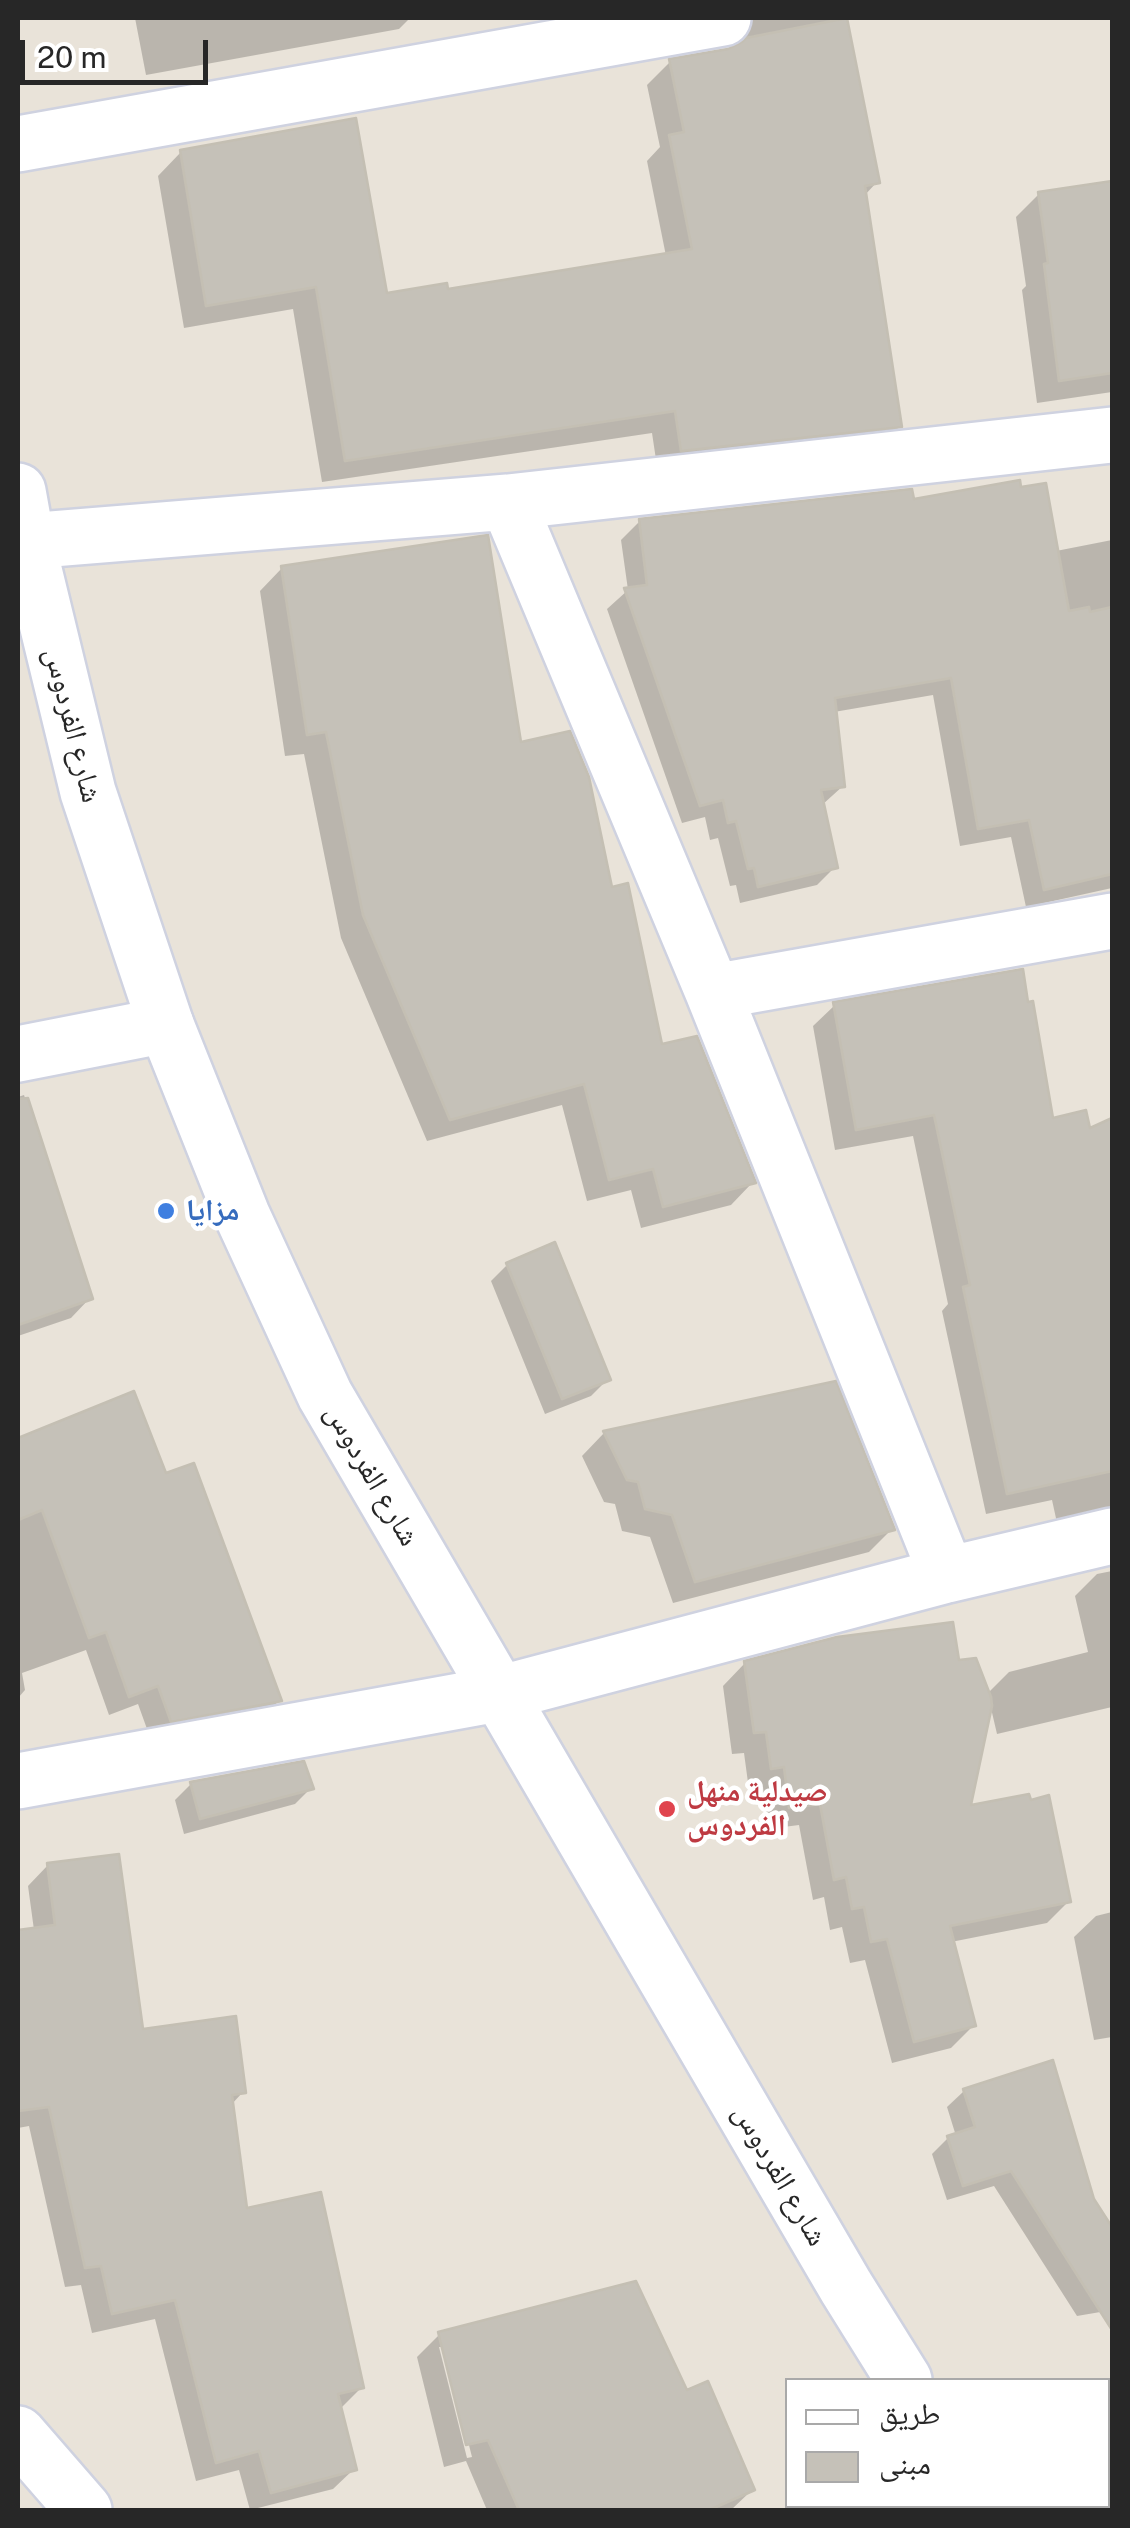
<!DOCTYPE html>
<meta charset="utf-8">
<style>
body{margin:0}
#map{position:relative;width:1130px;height:2528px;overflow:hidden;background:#e9e3d9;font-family:"Public Sans","Noto Naskh Arabic",sans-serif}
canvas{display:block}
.frame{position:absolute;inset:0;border:20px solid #272727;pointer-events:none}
.legend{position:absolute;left:785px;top:2378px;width:325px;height:130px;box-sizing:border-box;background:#fff;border:2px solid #a9a9a9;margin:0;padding:12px 18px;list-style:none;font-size:30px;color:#272727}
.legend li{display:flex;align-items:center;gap:20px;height:50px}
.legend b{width:50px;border:2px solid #a9a9a9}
.scale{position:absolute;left:20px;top:40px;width:188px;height:45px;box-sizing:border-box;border:5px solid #272727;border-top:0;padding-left:12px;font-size:30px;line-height:35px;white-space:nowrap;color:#272727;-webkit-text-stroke:8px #fff;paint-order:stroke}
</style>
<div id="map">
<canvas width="1130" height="2528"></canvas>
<div class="frame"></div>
<ul class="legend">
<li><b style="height:12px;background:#fff"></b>طريق</li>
<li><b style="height:28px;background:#c5c1b8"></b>مبنى</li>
</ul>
<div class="scale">20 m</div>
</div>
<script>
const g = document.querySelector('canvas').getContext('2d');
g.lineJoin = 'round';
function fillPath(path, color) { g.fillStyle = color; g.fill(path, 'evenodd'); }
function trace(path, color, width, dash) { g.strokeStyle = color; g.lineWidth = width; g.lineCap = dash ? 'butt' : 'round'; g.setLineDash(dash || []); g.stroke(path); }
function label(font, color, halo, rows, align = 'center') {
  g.font = font + ' "Public Sans","Noto Naskh Arabic",sans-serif'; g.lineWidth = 9; g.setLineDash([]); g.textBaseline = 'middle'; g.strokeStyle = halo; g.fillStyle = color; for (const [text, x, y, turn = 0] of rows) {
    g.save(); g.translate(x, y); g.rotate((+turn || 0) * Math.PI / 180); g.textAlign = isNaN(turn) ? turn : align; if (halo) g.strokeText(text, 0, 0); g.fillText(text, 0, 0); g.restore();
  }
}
const shadow = new Path2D(`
 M 135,18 L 410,18 L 399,29 L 146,75 Z
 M 719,18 L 845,18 L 877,182 L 864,196 L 900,426 L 877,449 L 658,473 L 652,433 L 322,482 L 293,309 L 184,328 L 158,176 L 181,152 L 385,296 L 446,291 L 666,256 L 647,161 L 660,147 L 647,85 L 670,62 L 730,51 L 731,36 Z
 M 1112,183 L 1112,392 L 1037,403 L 1022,290 L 1026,286 L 1016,217 L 1039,194 Z
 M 912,502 L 1056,551 L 1112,540 L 1112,888 L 1026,907 L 1011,837 L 960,846 L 933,695 L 834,712 L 843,786 L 822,805 L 835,867 L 817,885 L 740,903 L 736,885 L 730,886 L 718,838 L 710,840 L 705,817 L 682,823 L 607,609 L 628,590 L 621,540 L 640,521 Z
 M 282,568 L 519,745 L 610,890 L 660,1047 L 753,1182 L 731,1205 L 641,1228 L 631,1190 L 587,1201 L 562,1105 L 427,1141 L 341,938 L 304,754 L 285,756 L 260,591 Z
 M 835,1005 L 1051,1121 L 1088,1131 L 1112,1121 L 1112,1535 L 1059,1532 L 1052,1500 L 986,1514 L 942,1311 L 948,1304 L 913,1136 L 835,1150 L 813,1026 Z
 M 24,1095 L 90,1298 L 71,1318 L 18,1336 L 18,1097 Z
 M 507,1265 L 608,1379 L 591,1396 L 545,1414 L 491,1281 Z
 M 133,1394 L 164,1476 L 279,1701 L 259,1720 L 151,1740 L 138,1704 L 109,1715 L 86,1650 L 22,1673 L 25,1690 L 18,1698 L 18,1441 Z
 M 604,1433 L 892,1529 L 869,1552 L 673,1603 L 650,1537 L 622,1531 L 615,1504 L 604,1502 L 582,1456 Z
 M 1112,1571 L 1112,1707 L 997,1734 L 990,1704 L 967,1809 L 1069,1901 L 1047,1923 L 951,1942 L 973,2026 L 951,2048 L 892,2063 L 865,1960 L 850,1963 L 842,1927 L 830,1930 L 824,1897 L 813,1900 L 799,1825 L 768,1829 L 763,1787 L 749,1790 L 744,1753 L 732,1754 L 723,1686 L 745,1663 L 957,1663 L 987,1694 L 1009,1672 L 1088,1652 L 1075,1596 L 1097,1574 Z
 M 191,1784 L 311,1788 L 295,1804 L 184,1834 L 175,1800 Z
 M 48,1865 L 141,2031 L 243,2092 L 231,2105 L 245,2211 L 361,2388 L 341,2408 L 354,2469 L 333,2489 L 250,2510 L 239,2470 L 196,2481 L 155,2319 L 92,2333 L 81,2285 L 65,2287 L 29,2126 L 18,2128 L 18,1932 L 34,1930 L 28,1886 Z
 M 1112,1912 L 1112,2037 L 1094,2040 L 1074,1937 L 1096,1916 Z
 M 964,2091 L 1069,2163 L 1112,2232 L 1112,2310 L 1077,2316 L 994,2186 L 947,2200 L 932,2154 L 948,2138 L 956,2136 L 947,2107 Z
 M 439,2335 L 686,2393 L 752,2490 L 731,2510 L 487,2510 L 466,2461 L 444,2467 L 417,2357 ZM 439,2347 L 444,2347 L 472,2457 L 467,2458 Z`);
const building = new Path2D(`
 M 847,18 L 880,183 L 865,186 L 902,427 L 681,451 L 675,411 L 345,461 L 316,287 L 206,306 L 180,150 L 356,118 L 387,293 L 447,283 L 448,289 L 692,249 L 669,135 L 684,132 L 669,59 L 728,49 L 742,42 L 746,38 Z
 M 1112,181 L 1112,373 L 1059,381 L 1044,264 L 1048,263 L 1038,192 Z
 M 1020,480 L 1021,487 L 1046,483 L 1069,611 L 1089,607 L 1090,612 L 1112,607 L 1112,874 L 1044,890 L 1029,820 L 978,829 L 951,678 L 835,698 L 845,787 L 821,790 L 838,868 L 758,887 L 754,868 L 748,869 L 736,821 L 728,823 L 723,800 L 700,806 L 624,588 L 647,585 L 639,519 L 912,489 L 914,499 Z
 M 488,535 L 521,742 L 570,731 L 589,777 L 612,887 L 628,883 L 662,1044 L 697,1036 L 756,1183 L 663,1207 L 653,1169 L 609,1180 L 584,1084 L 450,1120 L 363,915 L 326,732 L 307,735 L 281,566 Z
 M 1023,969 L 1028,1002 L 1033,1001 L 1053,1118 L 1086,1110 L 1090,1128 L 1112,1118 L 1112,1471 L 1007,1494 L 963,1287 L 970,1285 L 934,1115 L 856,1130 L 833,1002 Z
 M 28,1098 L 93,1299 L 18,1325 L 18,1099 Z
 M 555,1242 L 611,1380 L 562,1399 L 506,1263 Z
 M 836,1381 L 895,1530 L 695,1582 L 672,1515 L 645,1509 L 638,1482 L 627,1480 L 603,1431 Z
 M 134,1391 L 166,1473 L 194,1463 L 282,1701 L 171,1722 L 158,1686 L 129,1697 L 106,1632 L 89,1638 L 42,1510 L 18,1520 L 18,1438 Z
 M 953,1622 L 959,1660 L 976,1658 L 991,1697 L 992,1706 L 971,1805 L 1029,1794 L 1031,1800 L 1049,1795 L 1071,1902 L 950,1926 L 976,2026 L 914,2042 L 887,1939 L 871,1942 L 864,1907 L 852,1909 L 846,1877 L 834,1880 L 820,1804 L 789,1808 L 784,1767 L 771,1769 L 766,1732 L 754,1733 L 744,1661 L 837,1637 Z
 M 304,1761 L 314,1789 L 200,1819 L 190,1782 Z
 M 119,1854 L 143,2029 L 236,2016 L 246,2093 L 232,2095 L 247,2208 L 321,2192 L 364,2388 L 338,2394 L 357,2470 L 271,2493 L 259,2451 L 216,2463 L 175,2300 L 112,2314 L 101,2266 L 85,2268 L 49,2107 L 18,2111 L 18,1930 L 55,1925 L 47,1863 Z
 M 1053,2060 L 1094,2199 L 1112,2227 L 1112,2330 L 1011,2171 L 963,2186 L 947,2136 L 975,2127 L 963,2089 Z
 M 636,2281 L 687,2390 L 708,2381 L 755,2490 L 709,2510 L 519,2510 L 488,2440 L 466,2445 L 438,2332 Z`);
const street = new Path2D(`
 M 18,144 L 723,18
 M 508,502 L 713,992 L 947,1575
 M 27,541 L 508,502 L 1112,435
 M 713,992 L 1112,921
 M 18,1054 L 166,1025
 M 18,1781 L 498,1694 L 947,1575 L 1112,1536
 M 18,2434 L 84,2510`);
const secondary = new Path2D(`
 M 18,491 L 27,541 L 88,792 L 166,1025 L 242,1215 L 325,1395 L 846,2287 L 904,2380
 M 981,2506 L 984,2510`);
const markers = [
 [166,1211,10,"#3f7fe0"],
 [667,1809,10,"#e0444e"]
];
const streetNames = [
 ["شارع الفردوس",73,725,76],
 ["شارع الفردوس",372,1475,60],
 ["شارع الفردوس",780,2175,60]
];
const shopNames = [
 ["مزايا",186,1211]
];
const healthNames = [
 ["صيدلية منهل",687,1792],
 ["الفردوس",687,1826]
];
fillPath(shadow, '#0003');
fillPath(building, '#c5c1b8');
trace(building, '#c4bfb3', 2.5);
trace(street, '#cfd2e0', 60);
trace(secondary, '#cfd2e0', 60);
trace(street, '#fff', 55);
trace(secondary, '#fff', 55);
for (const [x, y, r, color] of markers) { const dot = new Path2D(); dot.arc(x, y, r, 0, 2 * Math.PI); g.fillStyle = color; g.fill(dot); trace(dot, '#fff', 4); }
label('30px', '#272727', '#fff', streetNames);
label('bold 30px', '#366cbe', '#fff', shopNames, 'left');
label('bold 30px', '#be3a42', '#fff', healthNames, 'left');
</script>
